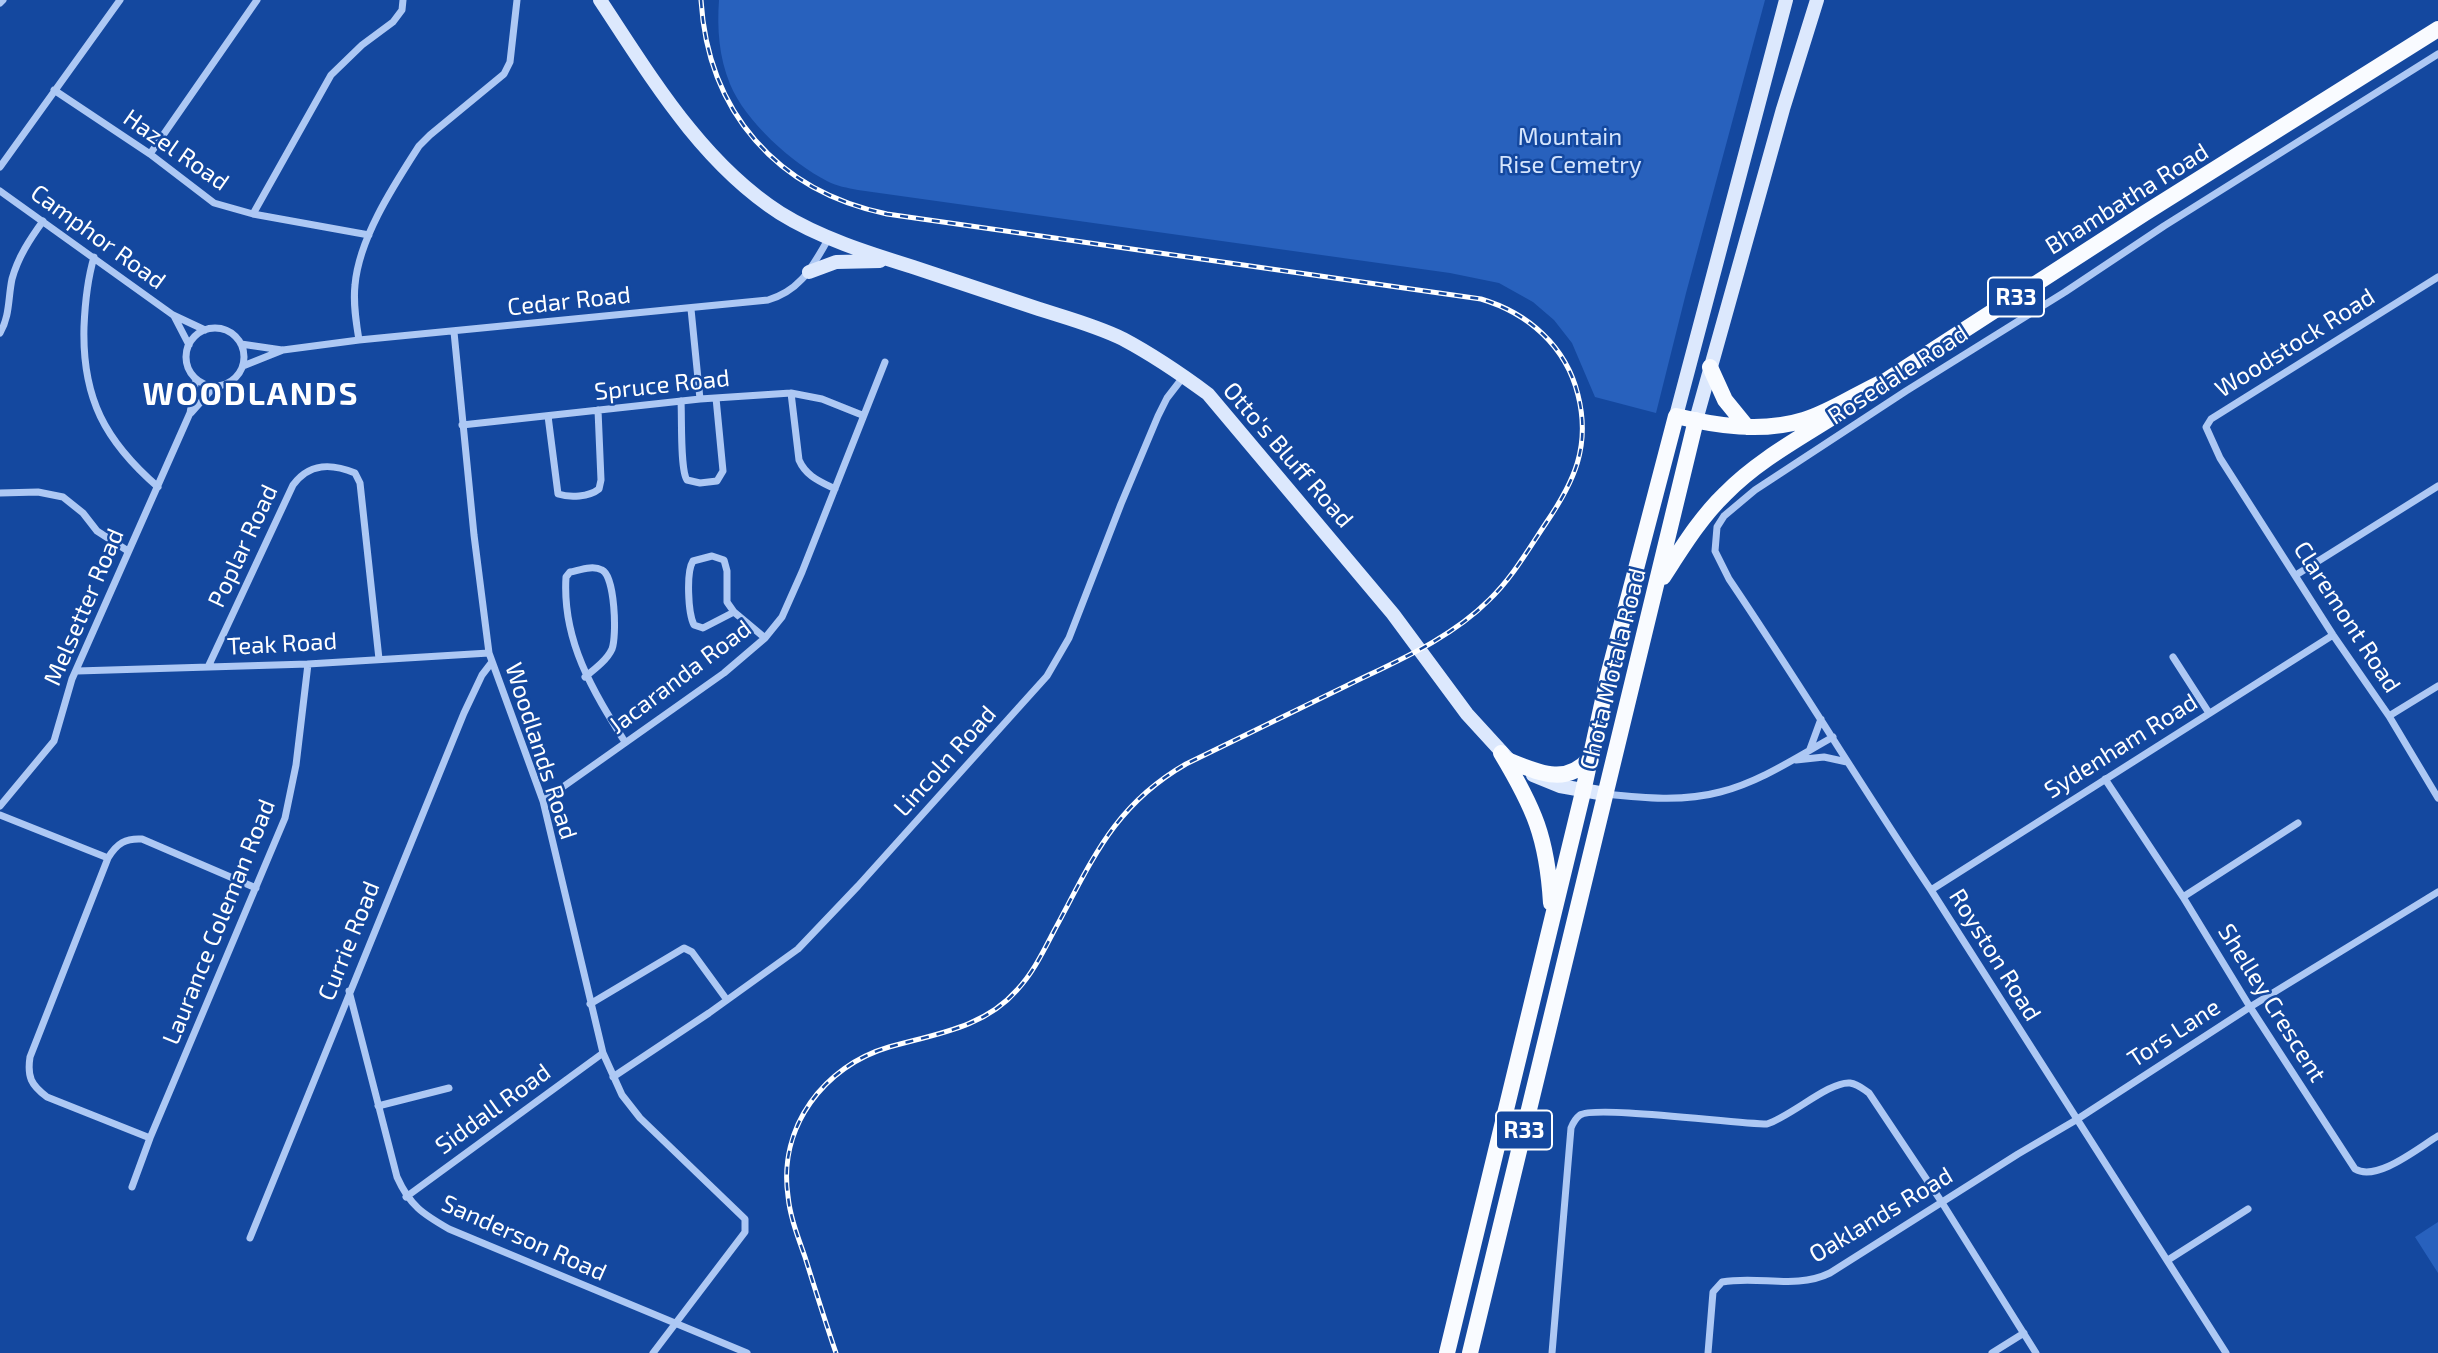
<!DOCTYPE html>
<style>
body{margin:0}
canvas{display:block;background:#14489f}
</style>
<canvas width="2438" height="1353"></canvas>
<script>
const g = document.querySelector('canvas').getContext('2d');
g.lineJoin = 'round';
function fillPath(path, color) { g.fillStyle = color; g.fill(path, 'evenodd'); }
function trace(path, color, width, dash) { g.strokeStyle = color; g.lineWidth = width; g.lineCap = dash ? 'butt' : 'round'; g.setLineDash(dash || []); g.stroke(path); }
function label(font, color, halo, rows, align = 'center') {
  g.font = font + ' "Exo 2",sans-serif'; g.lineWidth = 5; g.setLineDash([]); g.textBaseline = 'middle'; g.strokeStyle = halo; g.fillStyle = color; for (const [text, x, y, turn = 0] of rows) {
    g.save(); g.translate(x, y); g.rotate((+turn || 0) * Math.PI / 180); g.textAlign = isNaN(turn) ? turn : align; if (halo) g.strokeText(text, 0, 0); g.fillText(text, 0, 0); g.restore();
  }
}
const green = new Path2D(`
 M 719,0 L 1765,0 L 1686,293 L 1656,413 L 1595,397 L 1572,343 L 1554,320 L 1533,302 L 1499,283 L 1450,273 L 858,190 C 848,188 836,186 827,181 C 792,163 745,121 730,84 C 719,57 717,29 719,0 Z
 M 2438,1222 L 2438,1273 L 2415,1237 Z`);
const street = new Path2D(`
 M 0,3 L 3,0
 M 54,90 L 150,154 L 214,203 L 253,214 L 369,235
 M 150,154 L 257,0
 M 0,167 L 120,0
 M 0,191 L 173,315 L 205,330
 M 253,214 L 331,75 L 362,45 L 393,22 L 402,10 L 403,0
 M 94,257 C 87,281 85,302 84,327 C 82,398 105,441 158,487
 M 2438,277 L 2211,419 L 2206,427 L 2220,458 L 2333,635 L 2389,716 L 2438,798
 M 691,309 L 700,399
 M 174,316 L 189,345
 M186 357a29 29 0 1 1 58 0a29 29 0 1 1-58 0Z
 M 454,332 L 474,535 L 489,653 L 543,801 L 603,1053 L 622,1095 L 640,1118 L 745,1219 L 745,1232 L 653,1353
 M 0,333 C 10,316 8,298 12,279 C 18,257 30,239 43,221
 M 359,340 C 356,322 353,303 355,285 C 359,238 394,185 419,146 L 430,135 L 504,74 L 510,62 L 517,0
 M 241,344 L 282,350
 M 243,366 L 283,350 L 359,340 L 768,300 C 802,290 812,266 829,238
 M 791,393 L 799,460 C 806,476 819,481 835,489
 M 681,401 C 682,418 680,470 687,480 L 700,483 L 717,481 L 723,471 L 716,398
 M 191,413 L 215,386
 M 548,416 L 558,494 C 570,498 589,497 599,489 L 601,480 L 598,410
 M 462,425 L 700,399 L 791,393 L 822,399 L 862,415
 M 0,493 L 38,492 L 63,497 L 83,513 L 97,531 L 128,551
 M 2296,575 L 2438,486
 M 734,612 L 727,602 L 727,571 L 724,560 L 712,556 L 693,561 C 686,572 688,613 694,625 L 703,628 L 734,612 L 765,638
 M 2173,657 L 2209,713
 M 208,667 L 293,485 C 309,463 331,463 355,473 L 360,483 L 379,659
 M 77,671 L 308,664 L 489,653
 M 585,677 C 595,669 607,660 612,649 C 617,636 615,576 602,570 C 593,565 580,570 570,572 L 566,577 C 562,641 593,691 625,742
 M 2389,716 L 2438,686
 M 1810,749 L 1821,719
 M 1796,760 L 1824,757 L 1847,762
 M 2105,779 L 2183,897 L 2250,1007 L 2355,1169 C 2377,1182 2418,1148 2438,1136
 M 1606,794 C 1643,798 1683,802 1720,792 C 1760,782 1797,757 1833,737
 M 543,801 L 724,673 L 765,638 L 782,617 L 802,572 L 885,362
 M 0,806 L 54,741 L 72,679 L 190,413 L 196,379
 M 0,815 L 108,858
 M 1931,890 L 2333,635
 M 2183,897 L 2298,823
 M 349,991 L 397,1177 C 410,1206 423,1214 449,1229 L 747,1353
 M 590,1004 L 684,948 L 692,952 L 727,1000
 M 613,1077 L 709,1013 L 798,949 L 858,886 L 1047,676 L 1069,638 L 1121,504 L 1158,416 L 1167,398 L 1184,376
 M 378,1106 L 449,1088
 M 150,1138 L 47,1097 C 31,1085 27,1077 30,1057 L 108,858 C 117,843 126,838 142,839 L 256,888
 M 132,1187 L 150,1138 L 285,818 L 296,765 L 308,664
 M 406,1197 L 603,1053
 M 250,1238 L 464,713 L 482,675 L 492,662
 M 2168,1260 L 2248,1209
 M 1552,1353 L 1571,1128 C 1573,1123 1576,1118 1580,1115 C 1596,1105 1737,1124 1767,1124 C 1790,1117 1830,1081 1850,1083 C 1858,1084 1863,1089 1869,1093 L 1941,1201 L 2036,1353
 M 1708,1353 L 1713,1292 L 1722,1282 C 1759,1275 1795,1290 1830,1273 L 2018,1154 L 2076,1120 L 2250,1007 L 2438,892
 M 1992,1353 L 2024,1333
 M 2226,1353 L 1931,890 C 1862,787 1798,681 1729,579 L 1715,551 L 1717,527 L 1724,516 L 1755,490 L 1906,391 L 2065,292 L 2164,226 L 2438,54`);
const secondary = new Path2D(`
 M 600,0 C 651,77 701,162 780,213 C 820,238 868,253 913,267 C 955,281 997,295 1039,309 C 1067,318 1097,326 1123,339 C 1153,355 1181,374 1208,394 L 1393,614 L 1467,714 L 1510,761
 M 809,272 L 836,262 L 880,261
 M 1676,416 L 1786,0
 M 1696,420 L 1783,109 L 1817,0
 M 1533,775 L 1560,786 L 1605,794`);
const primary = new Path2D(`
 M 1710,367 L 1725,400 L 1747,427
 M 1663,577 C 1682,548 1700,518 1725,494 C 1756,462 1798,439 1836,415
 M 1501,753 C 1534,808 1547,837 1551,903
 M 1507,760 C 1536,771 1565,787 1589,759
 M 1447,1353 L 1583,792 L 1609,672 L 1676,416 C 1717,426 1762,433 1804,420 C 1833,411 1859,392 1887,380 L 2145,213 L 2438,29
 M 1470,1353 L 1696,420`);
const rail = new Path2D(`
 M 701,0 C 708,112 777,191 887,214 L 1481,299 C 1528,313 1566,346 1578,395 C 1591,446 1574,482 1546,523 C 1528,550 1512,578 1489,600 C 1450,639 1397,661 1348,685 C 1294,711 1240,738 1186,764 C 1113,806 1092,861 1054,931 C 1043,952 1033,973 1017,990 C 984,1028 935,1034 889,1047 C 824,1066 778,1127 788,1196 C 790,1217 798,1237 805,1257 C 815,1289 825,1321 836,1353`);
const shields = [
 [2016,297,56],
 [1524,1130,56]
];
const shieldNames = [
 ["R33",2016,297],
 ["R33",1524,1130]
];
const parkNames = [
 ["Mountain",1570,137],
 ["Rise Cemetry",1570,165]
];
const streetNames = [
 ["Hazel Road",176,150,35],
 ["Bhambatha Road",2127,199,-32],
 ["Camphor Road",98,237,36],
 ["Cedar Road",569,301,-6],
 ["Woodstock Road",2295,343,-32],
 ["Rosedale Road",1898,375,-33],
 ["Spruce Road",662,385,-6],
 ["Otto's Bluff Road",1288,455,49],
 ["Poplar Road",243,546,-65],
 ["Melsetter Road",84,607,-67],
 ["Claremont Road",2347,617,57],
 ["Teak Road",282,644,-3],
 ["Chota Motala Road",1613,669,-76],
 ["Jacaranda Road",680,677,-37],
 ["Sydenham Road",2121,746,-32],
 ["Woodlands Road",541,751,72],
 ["Lincoln Road",945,761,-48],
 ["Laurance Coleman Road",219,922,-68],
 ["Currie Road",349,941,-68],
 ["Royston Road",1995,955,58],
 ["Shelley Crescent",2272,1003,58],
 ["Tors Lane",2174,1033,-33],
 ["Siddall Road",493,1109,-36],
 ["Oaklands Road",1881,1215,-31],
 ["Sanderson Road",524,1238,24]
];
const districtNames = [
 ["WOODLANDS",251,394]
];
fillPath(green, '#2861bd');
trace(street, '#adc8f4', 7);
trace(secondary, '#dce8fd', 14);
trace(primary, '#f9fbff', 16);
trace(rail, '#fff', 5);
trace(rail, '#14489f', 2.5, [8]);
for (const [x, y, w] of shields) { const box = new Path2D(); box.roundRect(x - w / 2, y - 19.5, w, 39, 5); g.fillStyle = '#14489f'; g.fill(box); trace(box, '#fff', 2); }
label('bold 23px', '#fff', null, shieldNames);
label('24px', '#d5e5fd', '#14489f', parkNames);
label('24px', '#fff', '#14489f', streetNames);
g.letterSpacing = '2px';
label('bold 32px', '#fff', '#14489f', districtNames);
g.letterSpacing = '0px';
</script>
